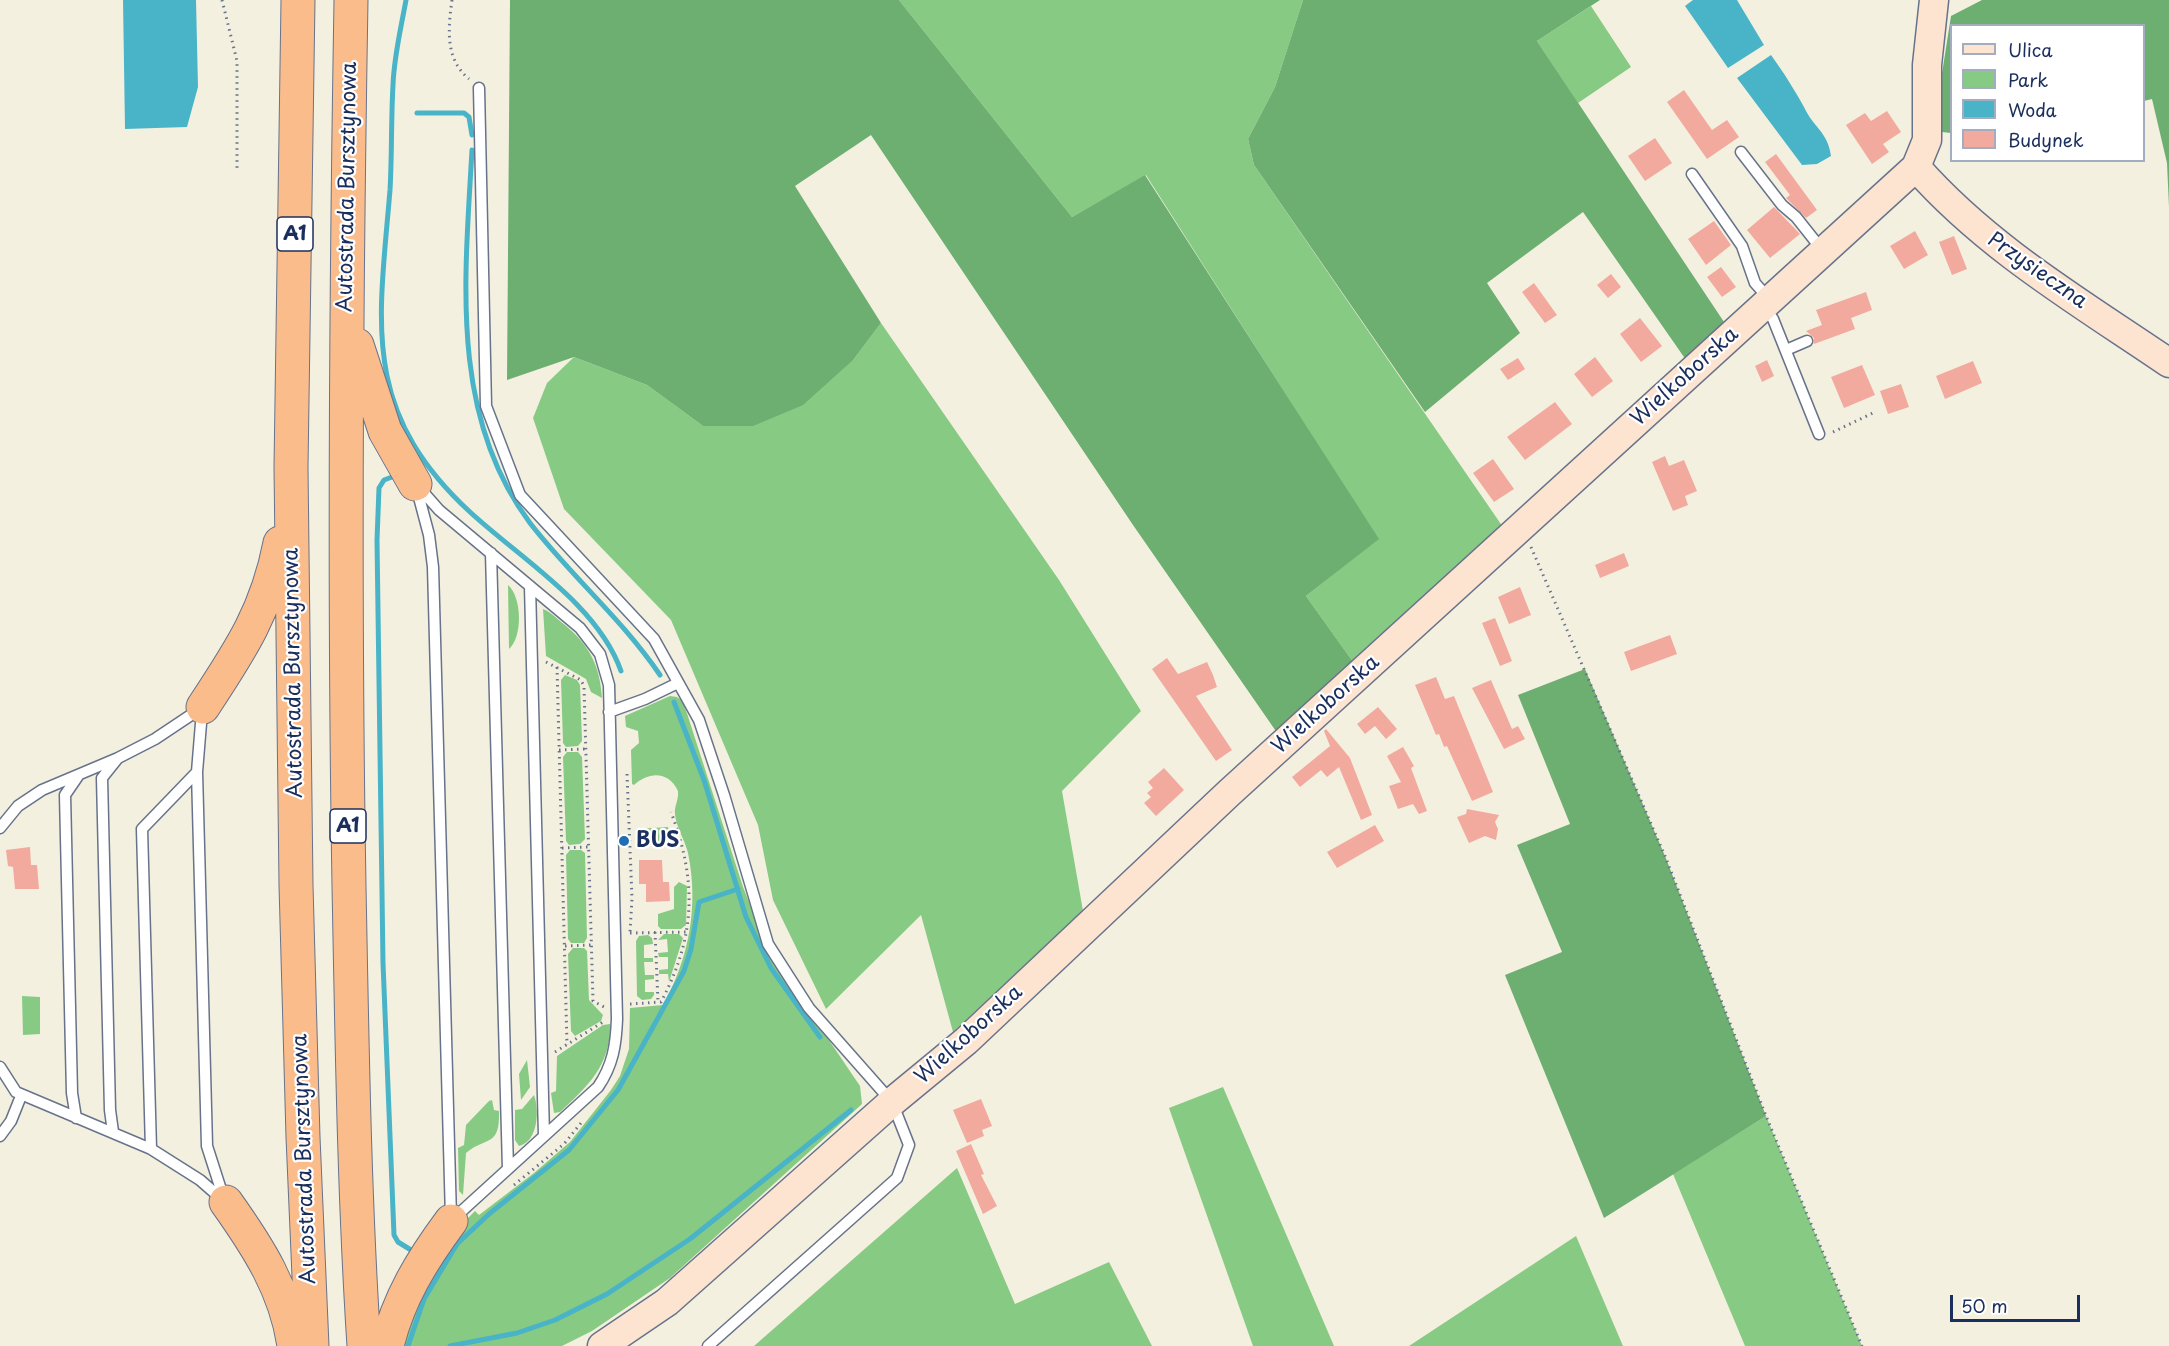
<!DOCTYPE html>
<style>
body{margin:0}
#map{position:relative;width:2169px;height:1346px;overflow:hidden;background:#f4f0df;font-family:"Playpen Sans",sans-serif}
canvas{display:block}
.legend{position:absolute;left:1950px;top:24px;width:195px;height:138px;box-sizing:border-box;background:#fff;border:2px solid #a4acbf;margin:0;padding:8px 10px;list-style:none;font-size:18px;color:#1b2f5e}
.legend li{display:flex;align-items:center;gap:12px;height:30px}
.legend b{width:30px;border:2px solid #a4acbf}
.scale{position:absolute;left:1950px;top:1295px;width:130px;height:27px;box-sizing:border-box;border:3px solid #1b2f5e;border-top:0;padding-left:8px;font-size:18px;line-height:21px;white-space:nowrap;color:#1b2f5e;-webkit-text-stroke:4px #fff;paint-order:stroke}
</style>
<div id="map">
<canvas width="2169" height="1346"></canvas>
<ul class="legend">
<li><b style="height:8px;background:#fde4d1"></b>Ulica</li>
<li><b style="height:16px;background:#87ca83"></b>Park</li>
<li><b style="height:16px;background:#49b4c7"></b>Woda</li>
<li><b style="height:16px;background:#f2aa9e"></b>Budynek</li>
</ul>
<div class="scale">50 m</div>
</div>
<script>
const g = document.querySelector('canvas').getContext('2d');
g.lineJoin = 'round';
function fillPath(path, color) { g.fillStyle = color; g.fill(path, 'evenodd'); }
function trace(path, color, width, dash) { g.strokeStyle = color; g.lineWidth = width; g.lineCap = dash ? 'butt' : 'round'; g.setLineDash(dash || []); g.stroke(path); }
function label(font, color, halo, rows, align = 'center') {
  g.font = font + ' "Playpen Sans",sans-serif'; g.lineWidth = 4.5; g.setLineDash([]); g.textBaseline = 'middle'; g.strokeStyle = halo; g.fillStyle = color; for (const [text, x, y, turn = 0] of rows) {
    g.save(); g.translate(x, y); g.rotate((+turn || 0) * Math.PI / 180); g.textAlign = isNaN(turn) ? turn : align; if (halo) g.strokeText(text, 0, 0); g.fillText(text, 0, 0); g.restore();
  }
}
const green = new Path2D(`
 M 899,0 L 1303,0 L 1275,87 L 1248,139 L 1254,165 L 1505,530 L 1356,666 L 1306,596 L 1378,539 L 1146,175 L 1072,217 Z
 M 1591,6 L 1631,67 L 1578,103 L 1537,41 Z
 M 881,323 L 1059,580 L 1141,711 L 1062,791 L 1083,911 L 953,1032 L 921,915 L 826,1009 L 773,900 L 758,825 L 671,620 L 564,509 L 533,418 L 547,383 L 574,357 L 647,385 L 703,426 L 854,359 Z
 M 508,585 C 522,597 523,637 509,649 Z
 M 543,609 C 551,612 558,620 565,625 C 590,646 600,666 602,698 L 591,692 L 586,679 L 546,656 Z
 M 565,675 L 577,680 L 580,685 L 582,741 L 578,746 L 566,747 L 563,743 L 561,680 Z
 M 670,696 L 677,697 L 683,701 L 743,887 L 768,950 L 860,1086 L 862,1104 L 670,1278 L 592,1331 L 562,1346 L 398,1346 L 403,1327 L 463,1223 L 475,1211 L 479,1215 L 534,1173 L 570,1142 L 611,1090 L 620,1076 L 629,1049 L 630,1008 L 663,1005 C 689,958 699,907 688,853 C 685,840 676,827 675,814 C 674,806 679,800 678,791 C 669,771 649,771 634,785 L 632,784 L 631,750 L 639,743 L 638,731 L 626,727 L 625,716 Z
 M 567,752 L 578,752 L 582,757 L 585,839 L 580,844 L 569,845 L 566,841 L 563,757 Z
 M 668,827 L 671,840 L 637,843 L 636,829 Z
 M 570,850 L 581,850 L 585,853 L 587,938 L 584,943 L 571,943 L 568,939 L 566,855 Z
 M 679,882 L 687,886 L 686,925 L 681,929 L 661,929 L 658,926 L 658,914 L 674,909 L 674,887 Z
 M 664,934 L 679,934 L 683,938 L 669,982 L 668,974 L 659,974 L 659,970 L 668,969 L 668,957 L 659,957 L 658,953 L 668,952 L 667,939 L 658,940 Z
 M 648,935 L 652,938 L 653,944 L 644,945 L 644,958 L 653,958 L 653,962 L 644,962 L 645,975 L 654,975 L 654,979 L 645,980 L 645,992 L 654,992 L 654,995 L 651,999 L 642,1000 L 637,996 L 636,941 L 639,936 Z
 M 573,948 L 584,948 L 587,951 L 589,1000 L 603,1015 L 601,1021 L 575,1036 L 571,1031 L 568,954 Z
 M 22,996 L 40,997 L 40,1034 L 23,1035 Z
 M 610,1024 C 611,1065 588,1086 560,1112 L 554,1113 L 551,1093 L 556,1091 L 557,1056 L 603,1025 Z
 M 527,1060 L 530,1087 L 521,1100 L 519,1074 Z
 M 1223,1087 L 1334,1346 L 1253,1346 L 1169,1108 Z
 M 534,1095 C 539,1109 539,1141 519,1146 L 515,1140 L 515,1110 L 522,1109 Z
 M 492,1100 L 494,1110 L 499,1111 C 500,1148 486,1136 466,1153 L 463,1195 L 459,1191 L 458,1148 L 464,1145 L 466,1125 L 489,1101 Z
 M 1766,1116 L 1862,1346 L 1745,1346 L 1673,1174 Z
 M 957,1168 L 1015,1304 L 1109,1262 L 1152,1346 L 754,1346 Z
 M 1576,1236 L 1623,1346 L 1409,1346 Z`);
const forest = new Path2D(`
 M 510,0 L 899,0 L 1072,217 L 1145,175 L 1379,539 L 1306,596 L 1356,666 L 1280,737 L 1133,525 L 871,135 L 795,186 L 881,323 L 854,359 L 803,405 L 753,426 L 703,426 L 647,385 L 574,357 L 507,380 Z
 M 1303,0 L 1600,0 L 1537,41 L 1732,334 L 1693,370 L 1583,212 L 1487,283 L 1520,333 L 1425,412 L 1254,165 L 1248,139 L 1275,87 Z
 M 1982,0 L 2169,0 L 2169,207 L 2167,163 L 2152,99 L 2144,101 L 2144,26 L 1952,26 L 1951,133 L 1933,131 L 1951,16 Z
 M 1585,669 L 1665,856 L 1766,1116 L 1604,1218 L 1505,975 L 1562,952 L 1517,845 L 1570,824 L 1518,695 Z`);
const water = new Path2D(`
 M 123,0 L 196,0 L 198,87 L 187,127 L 125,129 Z
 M 1693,0 L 1737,0 L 1764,45 L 1728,68 L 1685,6 Z
 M 1771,55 C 1784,73 1794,89 1804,107 C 1813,127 1828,132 1831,156 L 1817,164 L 1802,165 L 1737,78 Z`);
const stream = new Path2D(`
 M 406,0 C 401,28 394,56 393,85 C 391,120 392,155 390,190 C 379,323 360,410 470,512 C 521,559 598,605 621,671
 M 417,113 L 464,113 L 469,117 L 472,135
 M 472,150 C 465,277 449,415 530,523 C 571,576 622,619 660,675
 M 392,477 L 384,480 L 379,488 L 377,540 L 383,963 L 394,1235 L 398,1242 L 411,1250
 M 674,702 L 704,780 L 746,917 L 771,968 L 820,1037
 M 408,1346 L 424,1299 L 457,1244 L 489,1214 L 569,1150 L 618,1090 L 684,971 L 691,949 L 699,902 L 738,889
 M 450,1346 L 517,1333 L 555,1320 L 607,1294 L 690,1239 L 851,1110`);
const building = new Path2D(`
 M 1684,90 L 1712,130 L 1727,120 L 1739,137 L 1707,159 L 1667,102 Z
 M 1887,111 L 1901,132 L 1883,144 L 1889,152 L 1872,164 L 1846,125 L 1865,113 L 1871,121 Z
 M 1655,138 L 1672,163 L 1645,181 L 1628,156 Z
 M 1776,154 L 1817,210 L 1806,218 L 1786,198 L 1790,195 L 1765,162 Z
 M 1774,207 L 1800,234 L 1770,258 L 1747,230 Z
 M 1714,221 L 1731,245 L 1706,265 L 1688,239 Z
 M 1915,231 L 1928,255 L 1904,269 L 1890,246 Z
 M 1954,236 L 1967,269 L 1952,275 L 1939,242 Z
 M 1721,267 L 1736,287 L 1722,297 L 1707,277 Z
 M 1611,274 L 1621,287 L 1608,298 L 1597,285 Z
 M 1534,283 L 1557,315 L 1545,323 L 1522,292 Z
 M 1866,292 L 1872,310 L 1851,318 L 1855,329 L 1814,344 L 1814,338 L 1806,331 L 1822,325 L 1816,310 Z
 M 1640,318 L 1662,346 L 1641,362 L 1620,334 Z
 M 1595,357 L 1613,381 L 1592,397 L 1574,374 Z
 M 1518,358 L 1525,369 L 1508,380 L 1500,369 Z
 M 1767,360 L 1774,376 L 1762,382 L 1755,366 Z
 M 1973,361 L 1982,383 L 1945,399 L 1936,376 Z
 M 1862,365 L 1875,395 L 1844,408 L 1831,377 Z
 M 1901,384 L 1909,407 L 1888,414 L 1880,391 Z
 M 1555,402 L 1572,424 L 1525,460 L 1507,437 Z
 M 1665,456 L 1669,466 L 1684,460 L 1697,491 L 1685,496 L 1688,505 L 1673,511 L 1652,462 Z
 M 1493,459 L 1514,489 L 1494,502 L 1473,473 Z
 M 1624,553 L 1629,566 L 1600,578 L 1595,565 Z
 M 1520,587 L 1531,615 L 1509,624 L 1498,597 Z
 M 1495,618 L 1512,661 L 1500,666 L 1482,623 Z
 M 1670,635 L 1677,654 L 1631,671 L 1624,652 Z
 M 1167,658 L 1178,674 L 1207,662 L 1213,675 L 1217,687 L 1196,696 L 1232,750 L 1216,761 L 1152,669 Z
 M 1436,677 L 1445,699 L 1454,696 L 1493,792 L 1472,801 L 1447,746 L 1444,747 L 1439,734 L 1436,735 L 1415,685 Z
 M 1491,680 L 1512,729 L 1518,726 L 1525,739 L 1504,749 L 1472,688 Z
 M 1378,707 L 1397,729 L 1386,739 L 1375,726 L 1365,734 L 1357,724 Z
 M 1326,729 L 1350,758 L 1372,815 L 1361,820 L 1339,767 L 1327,777 L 1321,770 L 1300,787 L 1292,777 L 1330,746 L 1324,731 Z
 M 1403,747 L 1414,766 L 1411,768 L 1427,811 L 1419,814 L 1413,804 L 1398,809 L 1389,786 L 1401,782 L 1387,756 Z
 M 1164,768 L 1184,790 L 1156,816 L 1144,803 L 1151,797 L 1147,793 L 1153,788 L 1148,782 Z
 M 1467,809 L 1499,815 L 1495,822 L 1498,829 L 1496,840 L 1485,836 L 1469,843 L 1457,817 L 1466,814 Z
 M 1375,825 L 1384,841 L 1337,868 L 1327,852 Z
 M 30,847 L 31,865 L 37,865 L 39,889 L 15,889 L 13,867 L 8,866 L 6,850 Z
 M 639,860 L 662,860 L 663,882 L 669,882 L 670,901 L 646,902 L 646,884 L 639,884 Z
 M 981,1099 L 992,1126 L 982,1130 L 984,1136 L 967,1143 L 953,1110 Z
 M 971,1144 L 984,1174 L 981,1175 L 997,1206 L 983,1214 L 956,1151 Z`);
const path = new Path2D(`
 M 222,0 L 237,61 L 237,170
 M 452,0 C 448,29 445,59 469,79
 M 1833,432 L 1873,413
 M 1531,547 L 1665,856 L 1766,1116 L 1862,1346
 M 546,662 L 581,680 L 584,686 L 593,1001 L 604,1007
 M 557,667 L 567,1045
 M 559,750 L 586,749
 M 627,774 L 632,898 L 630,932
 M 562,848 L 589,847
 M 655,932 L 658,1002
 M 630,933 L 687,932
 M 565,946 L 591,945
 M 630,1004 L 661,1002 C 696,936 697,881 671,812
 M 555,1052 L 603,1022
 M 514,1185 L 564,1144 L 581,1123`);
const lane = new Path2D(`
 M 479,88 L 486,406 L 520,495 L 654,639 L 699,720 L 724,795 L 768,944 L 809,1008 L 892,1102 L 909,1145 L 897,1178 L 708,1346
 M 1741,152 L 1782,205 L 1796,217 L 1823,251
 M 1692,174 L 1742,246 L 1755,283 L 1770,300
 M 1764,306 L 1773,319 L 1819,434
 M 1786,350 L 1807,341
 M 417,485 L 439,510 L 580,628 L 600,654 L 609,685 L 617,1019 C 616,1045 613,1065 598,1087 L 453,1219
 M 416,486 L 429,535 L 433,567 L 451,1218
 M 491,553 L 508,1169
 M 530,586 L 544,1136
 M 202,711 L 197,772 L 207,1146 L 224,1199
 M 609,712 L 645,699 L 678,683
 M 0,828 L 18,806 L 42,790 L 118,758 L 155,739 L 200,709
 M 0,1067 L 16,1092 L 151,1149 L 200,1180 L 224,1201
 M 76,1118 L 72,1093 L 65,795 L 78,776
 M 113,1132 L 110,1110 L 102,778 L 118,758
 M 0,1136 L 11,1121 L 21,1096
 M 151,1149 L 142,829 L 197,772`);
const secondary = new Path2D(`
 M 1916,167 C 1987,248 2081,303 2169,363
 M 602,1346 L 667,1302 L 892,1102 L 966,1041 L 1229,793 L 1916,167 L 1927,140 L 1927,65 L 1934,0`);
const highway = new Path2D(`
 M 298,0 L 291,467 L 296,885 L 303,1137 L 312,1346
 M 351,0 C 346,295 344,591 349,886 C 352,1039 354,1193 364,1346
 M 357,345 L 385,431 L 415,484
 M 203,707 C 240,651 267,611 280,543
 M 226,1202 C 258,1247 286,1290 294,1346
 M 387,1346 C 398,1299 422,1260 451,1221`);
const markers = [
 [624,841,6,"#1f6fb2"]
];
const shields = [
 [295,234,36],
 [348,826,36]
];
const shieldNames = [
 ["A1",295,234],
 ["A1",348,826]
];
const streetNames = [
 ["Autostrada Bursztynowa",348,187,-89],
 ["Przysieczna",2037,271,35],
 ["Wielkoborska",1685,377,-42],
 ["Autostrada Bursztynowa",294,673,-91],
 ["Wielkoborska",1326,705,-42],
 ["Wielkoborska",969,1035,-42],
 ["Autostrada Bursztynowa",305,1159,-92]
];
const poiNames = [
 ["BUS",636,841]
];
fillPath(green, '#87ca83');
fillPath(forest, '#6dae71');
fillPath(water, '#49b4c7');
trace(stream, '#49b4c7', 5);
fillPath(building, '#f2aa9e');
trace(lane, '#67738b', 13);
trace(secondary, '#67738b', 31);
trace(highway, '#67738b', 35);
trace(path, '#67738b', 3, [1.5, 4.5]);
trace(lane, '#fff', 10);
trace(secondary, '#fde4d1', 28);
trace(highway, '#fabc8b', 33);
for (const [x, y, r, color] of markers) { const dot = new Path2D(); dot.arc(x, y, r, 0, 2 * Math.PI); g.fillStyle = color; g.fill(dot); trace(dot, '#fff', 2); }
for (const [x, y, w] of shields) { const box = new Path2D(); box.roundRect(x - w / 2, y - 17, w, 34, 4.5); g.fillStyle = '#fff'; g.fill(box); trace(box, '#1b2f5e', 1.5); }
label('bold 20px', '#1b2f5e', null, shieldNames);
label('21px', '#1b2f5e', '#fff', streetNames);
label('bold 21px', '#1b2f5e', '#fff', poiNames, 'left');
</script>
